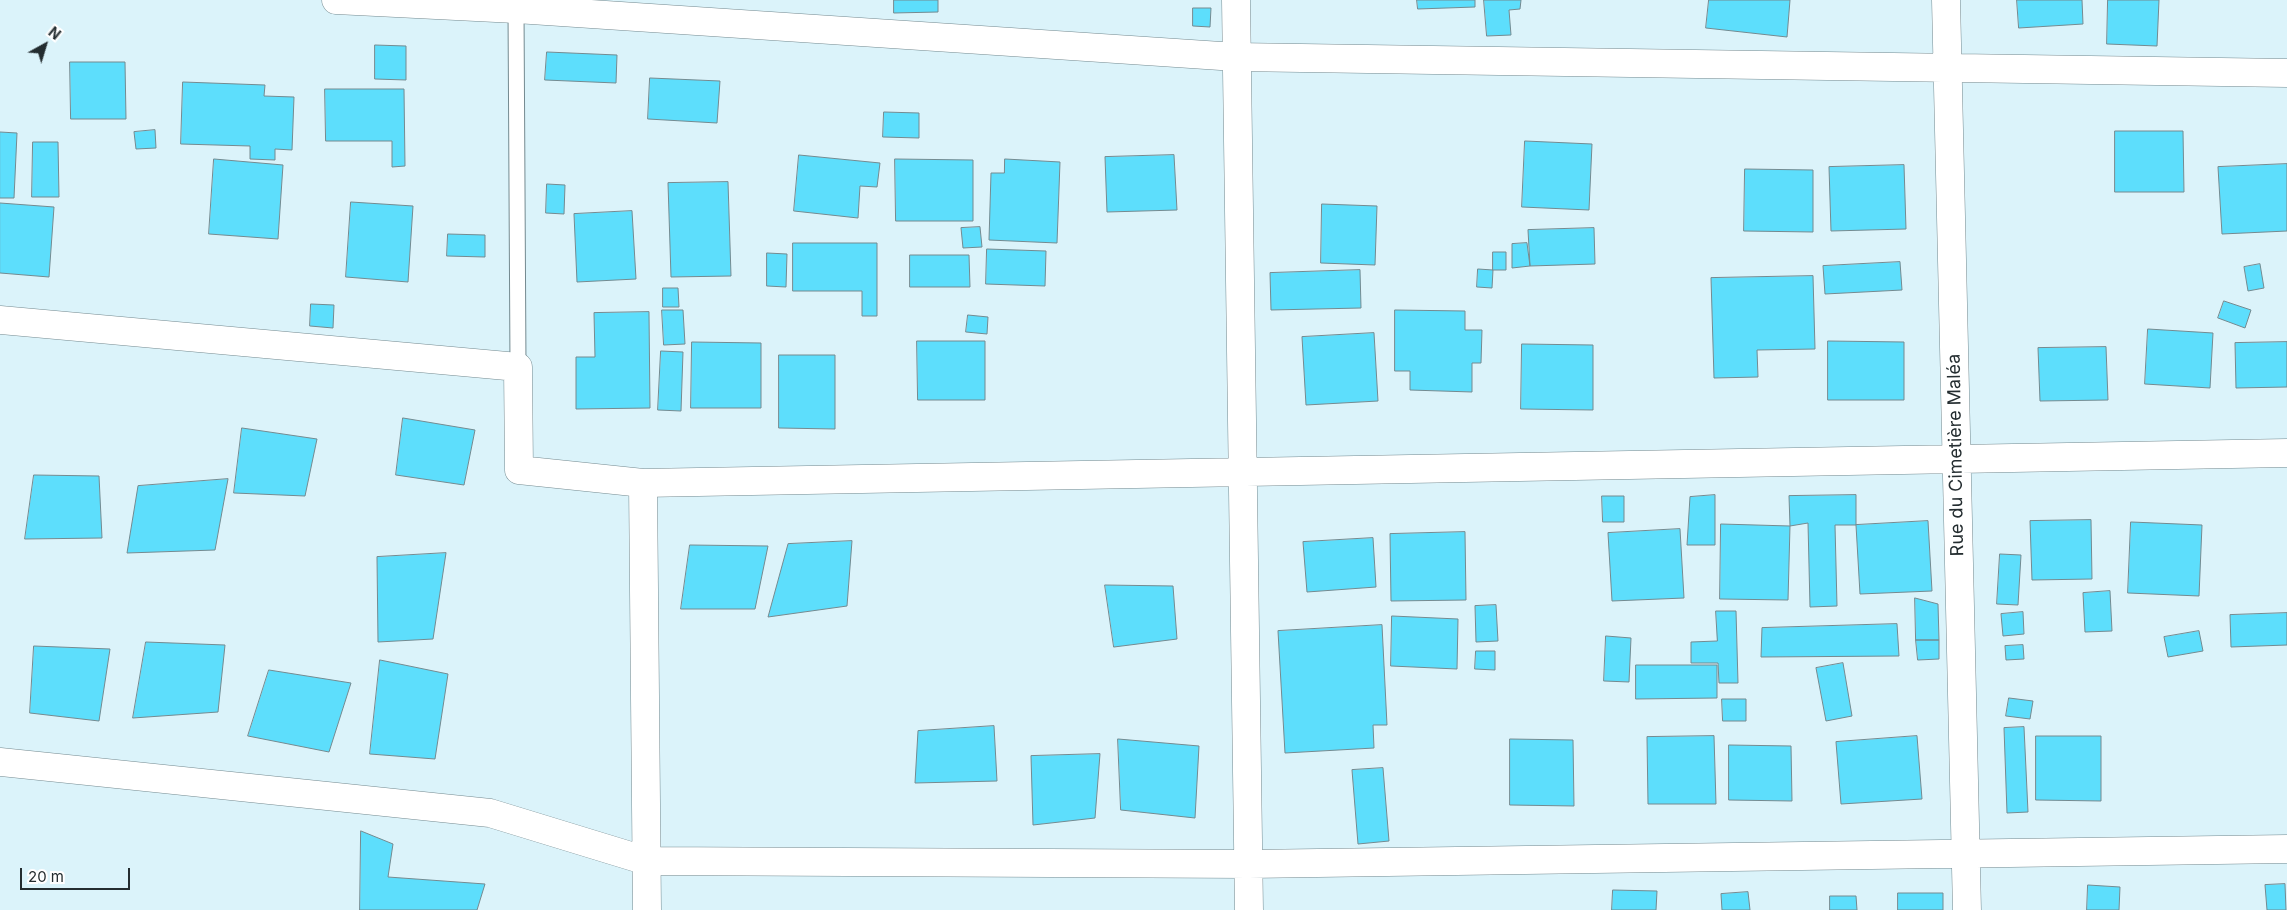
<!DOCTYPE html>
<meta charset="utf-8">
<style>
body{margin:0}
#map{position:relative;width:2287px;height:910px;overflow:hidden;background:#dbf3fa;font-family:Inter,sans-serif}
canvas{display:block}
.north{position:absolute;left:20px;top:20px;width:50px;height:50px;-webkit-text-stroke:4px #fff;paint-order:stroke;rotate:39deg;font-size:14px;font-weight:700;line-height:20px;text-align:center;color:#242d30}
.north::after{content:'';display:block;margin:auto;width:18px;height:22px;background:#242d30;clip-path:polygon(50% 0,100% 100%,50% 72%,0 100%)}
.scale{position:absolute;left:20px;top:868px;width:110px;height:22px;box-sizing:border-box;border:2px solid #242d30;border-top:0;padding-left:6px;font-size:15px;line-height:18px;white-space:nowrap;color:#242d30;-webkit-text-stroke:4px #fff;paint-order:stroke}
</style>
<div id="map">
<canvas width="2287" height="910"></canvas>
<div class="north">N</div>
<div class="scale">20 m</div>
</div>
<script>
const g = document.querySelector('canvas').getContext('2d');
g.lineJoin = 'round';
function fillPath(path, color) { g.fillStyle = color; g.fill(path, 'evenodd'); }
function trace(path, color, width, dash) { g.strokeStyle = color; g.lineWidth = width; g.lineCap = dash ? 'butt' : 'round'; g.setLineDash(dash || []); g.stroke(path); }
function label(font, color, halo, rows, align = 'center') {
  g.font = font + ' Inter,sans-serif'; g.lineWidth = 5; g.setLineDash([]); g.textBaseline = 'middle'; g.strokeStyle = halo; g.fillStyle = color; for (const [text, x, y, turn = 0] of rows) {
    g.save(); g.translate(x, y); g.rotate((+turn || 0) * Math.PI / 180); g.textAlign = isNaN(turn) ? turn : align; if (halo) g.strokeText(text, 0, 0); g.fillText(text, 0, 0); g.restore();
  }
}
const building = new Path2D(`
 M 894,0 L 938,0 L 938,12 L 894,13 Z
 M 1417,0 L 1475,0 L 1475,7 L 1418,9 Z
 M 1484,0 L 1521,0 L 1520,9 L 1509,10 L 1511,35 L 1487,36 Z
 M 1709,0 L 1790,0 L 1787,37 L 1706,28 Z
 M 2017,0 L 2082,0 L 2083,24 L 2019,28 Z
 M 2108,0 L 2159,0 L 2157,46 L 2107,44 Z
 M 1193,8 L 1211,8 L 1210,27 L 1193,26 Z
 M 375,45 L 406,46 L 406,80 L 375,79 Z
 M 547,52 L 617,55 L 616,83 L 545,80 Z
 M 70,62 L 125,62 L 126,119 L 71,119 Z
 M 650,78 L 720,81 L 717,123 L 648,119 Z
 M 183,82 L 265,85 L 264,96 L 294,97 L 292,150 L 275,149 L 275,160 L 250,159 L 250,146 L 181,144 Z
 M 325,89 L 404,89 L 405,166 L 392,167 L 392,141 L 326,141 Z
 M 884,112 L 919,113 L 919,138 L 883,137 Z
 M 155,130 L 156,148 L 136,149 L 134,132 Z
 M 2115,131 L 2183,131 L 2184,192 L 2115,192 Z
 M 0,132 L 17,133 L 14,198 L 0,198 Z
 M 1525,141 L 1592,144 L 1589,210 L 1522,207 Z
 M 33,142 L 58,142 L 59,197 L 32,197 Z
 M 799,155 L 880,163 L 877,187 L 860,186 L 858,218 L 794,211 Z
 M 1174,155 L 1177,210 L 1107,212 L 1105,157 Z
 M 214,159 L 283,165 L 278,239 L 209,234 Z
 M 895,159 L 973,160 L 973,221 L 896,221 Z
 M 1005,159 L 1060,162 L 1057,243 L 989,240 L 991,173 L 1004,173 Z
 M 2287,164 L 2287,231 L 2222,234 L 2218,167 Z
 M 1904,165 L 1906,229 L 1831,231 L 1829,167 Z
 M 1745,169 L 1813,170 L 1813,232 L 1744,231 Z
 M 728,182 L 731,276 L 671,277 L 668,183 Z
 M 547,184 L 565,185 L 564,214 L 546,213 Z
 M 351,202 L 413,206 L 408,282 L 346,277 Z
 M 0,203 L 54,207 L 49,277 L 0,273 Z
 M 1322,204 L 1377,206 L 1375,265 L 1321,263 Z
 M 632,211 L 636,279 L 577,282 L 574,214 Z
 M 980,227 L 982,247 L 963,248 L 961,228 Z
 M 1594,228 L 1595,264 L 1530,266 L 1528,230 Z
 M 448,234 L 485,235 L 485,257 L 447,256 Z
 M 793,243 L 877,243 L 877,316 L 862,316 L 862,291 L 793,291 Z
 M 1527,243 L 1530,266 L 1512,268 L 1512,244 Z
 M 987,249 L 1046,251 L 1045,286 L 986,284 Z
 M 1493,252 L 1506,252 L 1506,270 L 1493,270 Z
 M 767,253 L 787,254 L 786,287 L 767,286 Z
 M 910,255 L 969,255 L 970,287 L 910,287 Z
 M 1900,262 L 1902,290 L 1825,294 L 1823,266 Z
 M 2260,264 L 2264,288 L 2248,291 L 2244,267 Z
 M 1478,269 L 1493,270 L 1492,288 L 1477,287 Z
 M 1360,270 L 1361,308 L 1271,310 L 1270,273 Z
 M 1813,276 L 1815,349 L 1757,350 L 1758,377 L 1714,378 L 1711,278 Z
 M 663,288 L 678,288 L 679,307 L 663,307 Z
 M 2224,301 L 2251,310 L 2245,328 L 2218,318 Z
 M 311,304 L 334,305 L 333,328 L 310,326 Z
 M 662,310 L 683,310 L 685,344 L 664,345 Z
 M 1395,310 L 1465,311 L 1465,330 L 1482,330 L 1481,363 L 1472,363 L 1472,392 L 1410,390 L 1410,371 L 1395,371 Z
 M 649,312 L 650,408 L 576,409 L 576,357 L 595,357 L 594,313 Z
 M 968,315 L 988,317 L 987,334 L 966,332 Z
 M 2148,329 L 2213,333 L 2210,388 L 2145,384 Z
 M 1374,333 L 1378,401 L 1306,405 L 1302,337 Z
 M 917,341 L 985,341 L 985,400 L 918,400 Z
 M 1828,341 L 1904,342 L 1904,400 L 1828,400 Z
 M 692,342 L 761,343 L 761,408 L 691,408 Z
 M 2287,342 L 2287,387 L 2236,388 L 2235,343 Z
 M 1522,344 L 1593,345 L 1593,410 L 1521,409 Z
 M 2106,347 L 2108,400 L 2040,401 L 2038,348 Z
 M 661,351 L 683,352 L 681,411 L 658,410 Z
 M 779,355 L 835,355 L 835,429 L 779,428 Z
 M 403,418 L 475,430 L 464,485 L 396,475 Z
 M 242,428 L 317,439 L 305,496 L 234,493 Z
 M 34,475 L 99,476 L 102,538 L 25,539 Z
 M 228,479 L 215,550 L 127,553 L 138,486 Z
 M 1715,495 L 1715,545 L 1687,545 L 1690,497 Z
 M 1856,495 L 1856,525 L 1835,525 L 1837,606 L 1810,607 L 1808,523 L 1790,526 L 1789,496 Z
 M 1602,496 L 1624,496 L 1624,522 L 1603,522 Z
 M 2091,520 L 2092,579 L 2032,580 L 2030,521 Z
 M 1928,521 L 1932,591 L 1860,594 L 1856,525 Z
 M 2131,522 L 2202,525 L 2199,596 L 2128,593 Z
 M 1721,524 L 1790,526 L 1788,600 L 1720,599 Z
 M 1680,529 L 1684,598 L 1612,601 L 1608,533 Z
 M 1465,532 L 1466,600 L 1391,601 L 1390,534 Z
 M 1373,538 L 1376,587 L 1307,592 L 1303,542 Z
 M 852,541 L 847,606 L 768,617 L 788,544 Z
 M 690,545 L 768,546 L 755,609 L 681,609 Z
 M 446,553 L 433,639 L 378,642 L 377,557 Z
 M 2000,554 L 2021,555 L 2018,605 L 1997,604 Z
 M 1105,585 L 1173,586 L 1177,639 L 1114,647 Z
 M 2110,591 L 2112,631 L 2085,632 L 2083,593 Z
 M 1915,598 L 1938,604 L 1939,640 L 1916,640 Z
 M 1496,605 L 1498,641 L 1476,642 L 1475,606 Z
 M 1716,611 L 1736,611 L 1738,683 L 1719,683 L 1718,663 L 1691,663 L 1691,642 L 1717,641 Z
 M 2023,612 L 2024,634 L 2003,636 L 2001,614 Z
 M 2287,613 L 2287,645 L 2231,647 L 2230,615 Z
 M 1392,616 L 1458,619 L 1457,669 L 1391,666 Z
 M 1897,624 L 1899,656 L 1761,657 L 1762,628 Z
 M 1382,625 L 1387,725 L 1373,725 L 1374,748 L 1285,753 L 1278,631 Z
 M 2199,631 L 2203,651 L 2168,657 L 2164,637 Z
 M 1606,636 L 1631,638 L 1629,682 L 1604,681 Z
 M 1916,640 L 1939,640 L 1939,659 L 1918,660 Z
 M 146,642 L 225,645 L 218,712 L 133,718 Z
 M 2023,645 L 2024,659 L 2006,660 L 2005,646 Z
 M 34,646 L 110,649 L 99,721 L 30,713 Z
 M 1476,651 L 1495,651 L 1495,670 L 1475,669 Z
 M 380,660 L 448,674 L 435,759 L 370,754 Z
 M 1843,663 L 1852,716 L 1826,721 L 1816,668 Z
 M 1636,665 L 1717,665 L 1717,698 L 1636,699 Z
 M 269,670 L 351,683 L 329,752 L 248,736 Z
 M 2009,698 L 2033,701 L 2030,719 L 2006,716 Z
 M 1722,699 L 1746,699 L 1746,721 L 1723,721 Z
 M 994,726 L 997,781 L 915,783 L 918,731 Z
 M 2024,727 L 2028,812 L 2007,813 L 2004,728 Z
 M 1714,736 L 1716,804 L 1648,804 L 1647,737 Z
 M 1917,736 L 1922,799 L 1841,804 L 1836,742 Z
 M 2036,736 L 2101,736 L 2101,801 L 2036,800 Z
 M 1118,739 L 1199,746 L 1195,818 L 1121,810 Z
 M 1510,739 L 1573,740 L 1574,806 L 1510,805 Z
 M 1729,745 L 1791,746 L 1792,801 L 1729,800 Z
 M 1100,754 L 1095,818 L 1033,825 L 1031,756 Z
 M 1383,768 L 1389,841 L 1358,844 L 1352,770 Z
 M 361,831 L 393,844 L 388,877 L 485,884 L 477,910 L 360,910 Z
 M 2285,884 L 2286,910 L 2267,910 L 2265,885 Z
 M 2088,885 L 2120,887 L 2119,910 L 2087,910 Z
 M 1613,890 L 1657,891 L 1656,910 L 1612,910 Z
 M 1748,892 L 1750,910 L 1722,910 L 1721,894 Z
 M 1898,893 L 1943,893 L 1943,910 L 1898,910 Z
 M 1830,896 L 1856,896 L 1857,910 L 1830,910 Z`);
const lane = new Path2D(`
 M 516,9 L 518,367`);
const street = new Path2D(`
 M 336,0 L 516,9 L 1236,57 L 2287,73
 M 1236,0 L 1249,910
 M 1946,0 L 1967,910
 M 0,320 L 518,367 L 519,470 L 643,483 L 2287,453
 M 643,483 L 647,910
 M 0,762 L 490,813 L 647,861 L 1249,864 L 2287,849`);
const streetNames = [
 ["Rue du Cimetière Maléa",1956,455,-91]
];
fillPath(building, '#5ddefc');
trace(building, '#748a90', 1);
trace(lane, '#748a90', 17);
trace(street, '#748a90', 29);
trace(lane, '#fff', 15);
trace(street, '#fff', 28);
label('18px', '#242d30', '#fff', streetNames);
</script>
